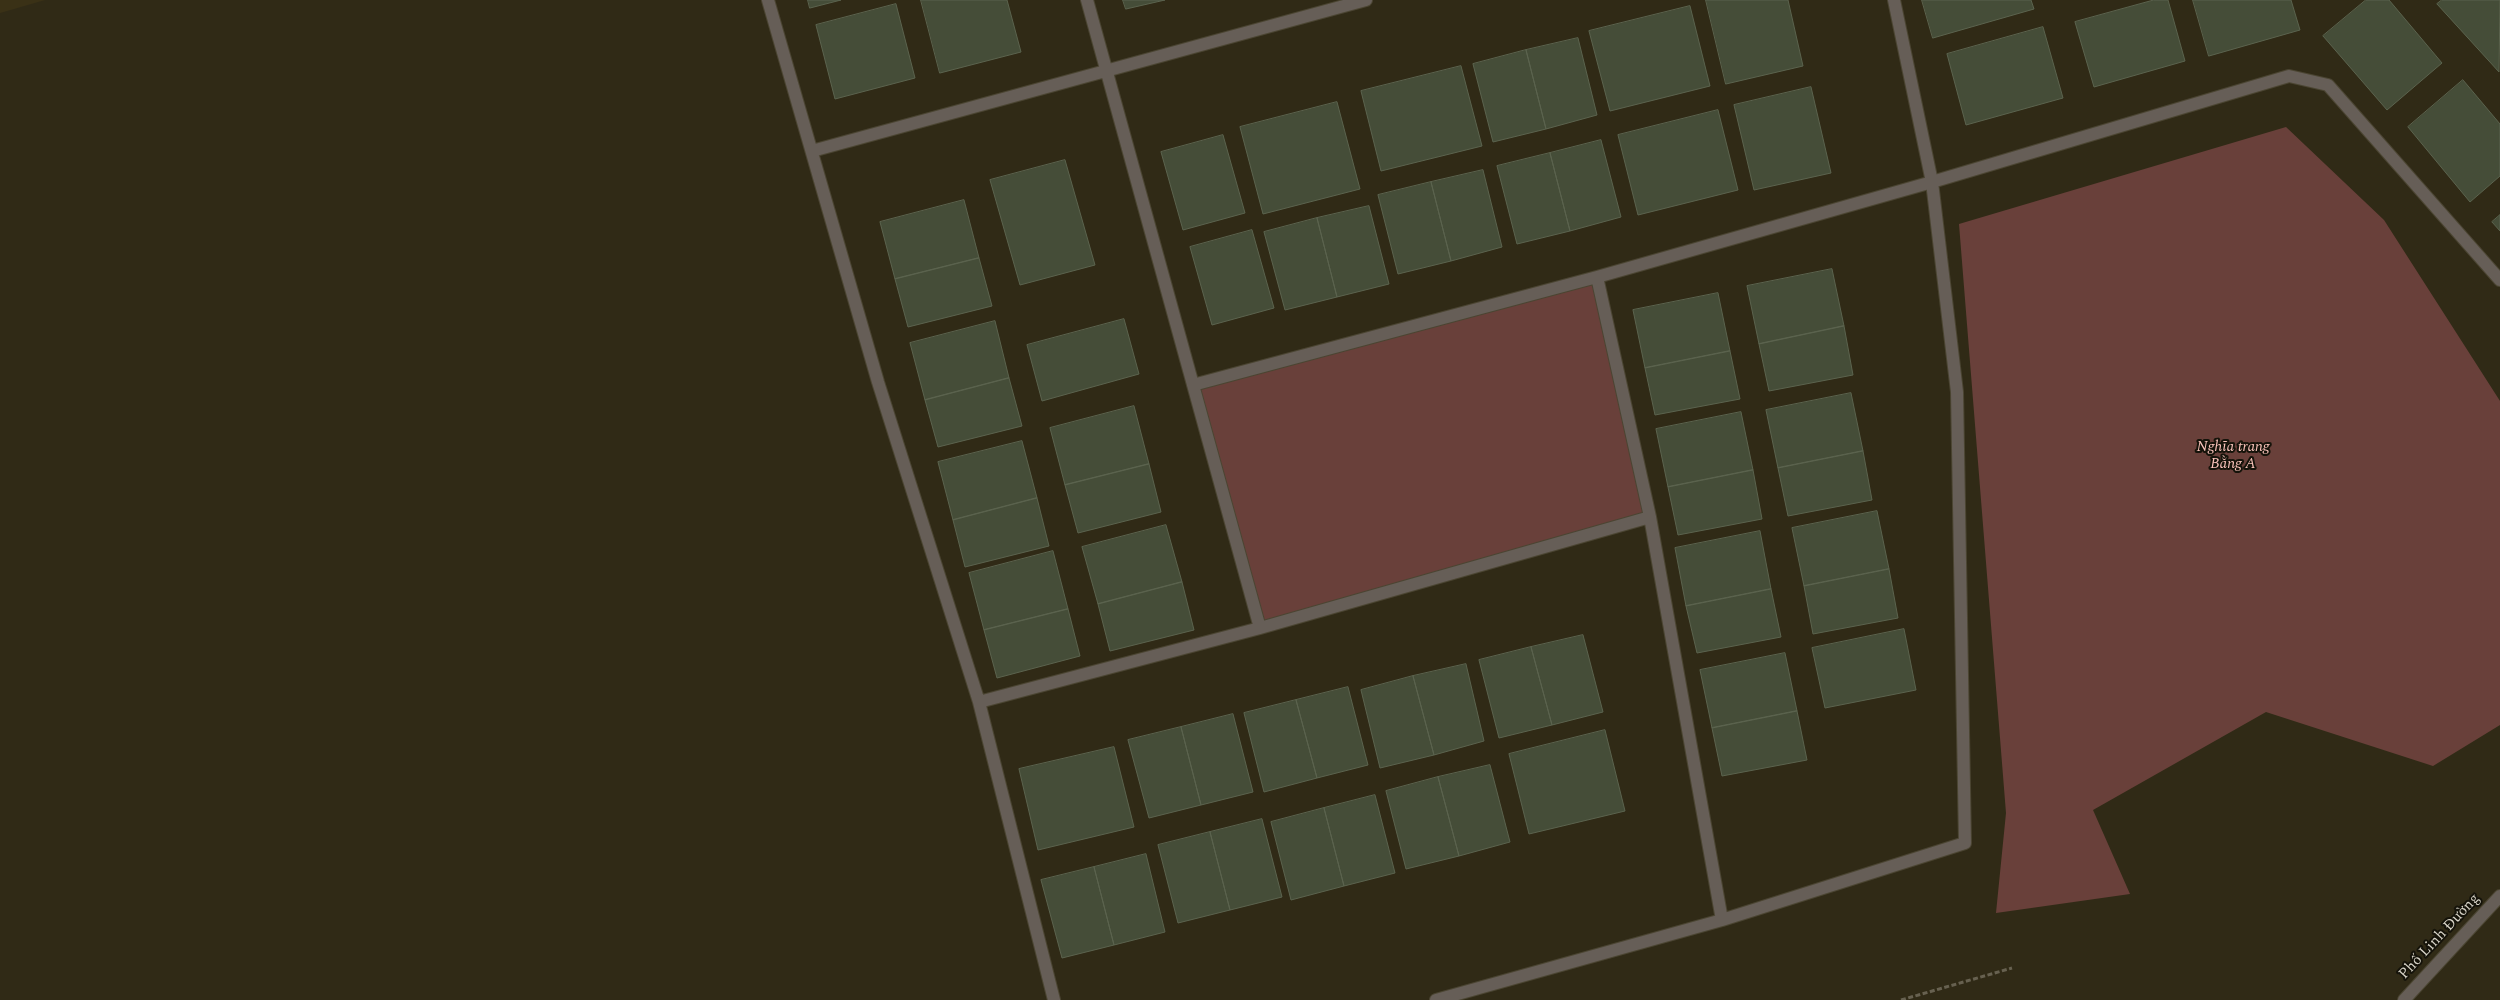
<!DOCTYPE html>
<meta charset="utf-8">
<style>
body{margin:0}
canvas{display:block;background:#302a16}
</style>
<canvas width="2500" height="1000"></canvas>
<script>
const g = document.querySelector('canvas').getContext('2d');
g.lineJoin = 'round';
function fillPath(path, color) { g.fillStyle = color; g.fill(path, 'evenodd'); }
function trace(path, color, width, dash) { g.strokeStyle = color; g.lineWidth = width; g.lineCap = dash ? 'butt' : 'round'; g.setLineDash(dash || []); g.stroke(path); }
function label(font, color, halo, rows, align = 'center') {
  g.font = font + ' Spectral,serif'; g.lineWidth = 4; g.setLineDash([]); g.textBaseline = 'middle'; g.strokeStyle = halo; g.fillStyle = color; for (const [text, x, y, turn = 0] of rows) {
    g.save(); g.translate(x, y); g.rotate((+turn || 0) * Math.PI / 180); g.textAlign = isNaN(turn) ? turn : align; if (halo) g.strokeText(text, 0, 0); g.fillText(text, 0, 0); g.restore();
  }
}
const built = new Path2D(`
 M 0,0 L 45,0 L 0,13 Z`);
const green = new Path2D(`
 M 2286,127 L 2384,220 L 2500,401 L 2500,725 L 2433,766 L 2266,712 L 2093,810 L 2130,894 L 1996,913 L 2006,813 L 1959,224 Z
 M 1597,277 L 1650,517 L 1260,628 L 1193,385 Z`);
const building = new Path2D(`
 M 808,0 L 841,0 L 810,8 Z
 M 921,0 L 1007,0 L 1021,52 L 940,73 Z
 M 1123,0 L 1165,0 L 1126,9 Z
 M 1706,0 L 1788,0 L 1803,66 L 1726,84 Z
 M 1922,0 L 2031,0 L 2034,9 L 1933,38 Z
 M 2154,0 L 2168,0 L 2185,61 L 2094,87 L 2075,22 Z
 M 2193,0 L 2291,0 L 2300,30 L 2209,56 Z
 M 2366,0 L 2389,0 L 2442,63 L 2387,110 L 2323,36 Z
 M 2442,0 L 2500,0 L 2499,72 L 2437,4 Z
 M 896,4 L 915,78 L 835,99 L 816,25 Z
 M 1690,6 L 1710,86 L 1610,111 L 1589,31 Z
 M 2043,27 L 2063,98 L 1966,125 L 1947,54 Z
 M 1578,38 L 1597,115 L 1546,129 L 1526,50 Z
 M 1526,50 L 1546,129 L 1493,142 L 1473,64 Z
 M 1461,66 L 1482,146 L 1381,171 L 1361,91 Z
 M 2463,80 L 2500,124 L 2500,176 L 2470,202 L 2408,127 Z
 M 1811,87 L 1831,173 L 1754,190 L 1734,105 Z
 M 1337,102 L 1360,189 L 1263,214 L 1240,127 Z
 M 1718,110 L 1738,190 L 1638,215 L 1618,135 Z
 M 1223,135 L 1245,213 L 1183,230 L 1161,152 Z
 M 1601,140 L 1621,217 L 1570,231 L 1550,153 Z
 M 1550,153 L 1570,231 L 1517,244 L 1497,166 Z
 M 1065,160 L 1095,265 L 1020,285 L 990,180 Z
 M 1483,170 L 1502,247 L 1451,261 L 1431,182 Z
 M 1431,182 L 1451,261 L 1398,274 L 1378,195 Z
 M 964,200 L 979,258 L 895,279 L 880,222 Z
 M 1369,206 L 1389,284 L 1337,297 L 1317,218 Z
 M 2500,215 L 2500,231 L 2492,222 Z
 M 1317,218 L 1337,297 L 1285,310 L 1264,232 Z
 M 1252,230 L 1274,308 L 1212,325 L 1190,247 Z
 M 979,258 L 992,306 L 908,327 L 895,279 Z
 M 1832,269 L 1844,326 L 1759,344 L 1747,286 Z
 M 1718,293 L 1730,351 L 1645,368 L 1633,310 Z
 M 1124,319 L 1139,374 L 1042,401 L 1027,345 Z
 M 995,321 L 1009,378 L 925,400 L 910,343 Z
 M 1844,326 L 1853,375 L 1769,391 L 1759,344 Z
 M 1730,351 L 1740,399 L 1655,415 L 1645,368 Z
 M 1009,378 L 1022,426 L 938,447 L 925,400 Z
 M 1851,393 L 1863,451 L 1778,468 L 1766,410 Z
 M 1134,406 L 1149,464 L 1065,485 L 1050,428 Z
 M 1741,412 L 1753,470 L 1668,487 L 1656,429 Z
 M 1022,441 L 1037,498 L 953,520 L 938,462 Z
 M 1863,451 L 1872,500 L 1788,516 L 1778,468 Z
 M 1149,464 L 1161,512 L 1078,533 L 1065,485 Z
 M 1753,470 L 1762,519 L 1678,535 L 1668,487 Z
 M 1037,498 L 1049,546 L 965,567 L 953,520 Z
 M 1877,511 L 1889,569 L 1804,586 L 1792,528 Z
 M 1166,525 L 1182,582 L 1098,604 L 1082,547 Z
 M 1760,531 L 1771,589 L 1686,606 L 1675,548 Z
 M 1053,551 L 1068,609 L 984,630 L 969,573 Z
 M 1889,569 L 1898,618 L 1813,634 L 1804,586 Z
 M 1182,582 L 1194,630 L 1110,651 L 1098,604 Z
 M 1771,589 L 1781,637 L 1697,653 L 1686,606 Z
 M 1068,609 L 1080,656 L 997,678 L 984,630 Z
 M 1904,629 L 1916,690 L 1825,708 L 1812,648 Z
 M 1583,635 L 1603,712 L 1552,725 L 1531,647 Z
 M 1531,647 L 1552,725 L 1499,738 L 1479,660 Z
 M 1785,653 L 1797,711 L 1712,728 L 1700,670 Z
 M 1466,664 L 1484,741 L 1434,755 L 1413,676 Z
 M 1413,676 L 1434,755 L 1380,768 L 1361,690 Z
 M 1348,687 L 1368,765 L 1317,778 L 1296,700 Z
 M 1296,700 L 1317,778 L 1264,792 L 1244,713 Z
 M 1797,711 L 1807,760 L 1722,776 L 1712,728 Z
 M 1233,714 L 1253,792 L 1201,805 L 1181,727 Z
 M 1181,727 L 1201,805 L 1149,818 L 1128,740 Z
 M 1605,730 L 1625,811 L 1529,834 L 1509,754 Z
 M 1114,747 L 1134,827 L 1038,850 L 1019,769 Z
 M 1490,765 L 1510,842 L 1459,856 L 1438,777 Z
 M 1438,777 L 1459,856 L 1406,869 L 1386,791 Z
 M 1375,795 L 1395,873 L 1344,886 L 1324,808 Z
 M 1324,808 L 1344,886 L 1291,900 L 1271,822 Z
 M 1262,819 L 1282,897 L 1230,910 L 1210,832 Z
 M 1210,832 L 1230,910 L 1178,923 L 1158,845 Z
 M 1146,854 L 1165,932 L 1114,945 L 1094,867 Z
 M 1094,867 L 1114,945 L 1062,958 L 1041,880 Z`);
const path = new Path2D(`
 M 1901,1000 L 2012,968`);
const minor = new Path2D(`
 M 768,0 L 878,382 L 979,702 L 1054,1000
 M 1087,0 L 1260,628
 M 812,151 L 1366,0
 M 1597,277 L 1650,517 L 1722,920
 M 1193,385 L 1597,277 L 1932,182 L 2289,76 L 2328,85 L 2500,280
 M 979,702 L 1260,628 L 1650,517
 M 1436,1000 L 1722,920 L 1965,843 L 1957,392 L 1932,182 L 1894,0`);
const tertiary = new Path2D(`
 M 2404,1000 L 2500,896`);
const parkNames = [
 ["Nghĩa trang",2233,448],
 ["Bằng A",2233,465]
];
const streetNames = [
 ["Phố Linh Đường",2440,937,-47]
];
fillPath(built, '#3a3116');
fillPath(green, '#69403a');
fillPath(building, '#454d38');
trace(building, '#5b634e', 1);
trace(minor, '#4b4532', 14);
trace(tertiary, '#4b4532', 14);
trace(path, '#676150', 3, [5, 2.5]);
trace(minor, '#665e57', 12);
trace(tertiary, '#665e57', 12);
label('italic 15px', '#fbc4bb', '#15130a', parkNames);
label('15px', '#d8d4c8', '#15130a', streetNames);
</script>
